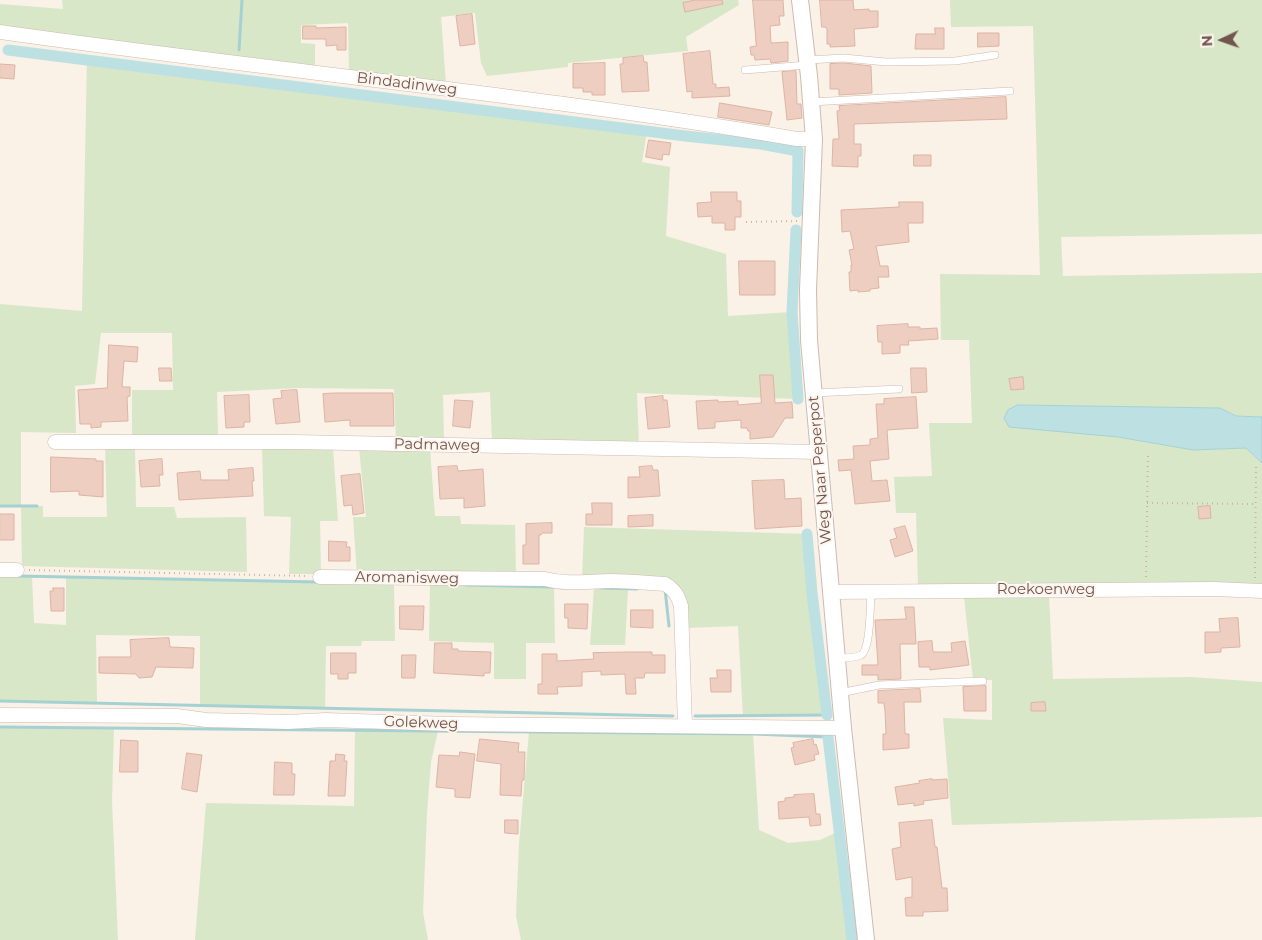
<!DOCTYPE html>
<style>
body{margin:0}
#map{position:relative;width:1262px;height:940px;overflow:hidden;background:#faf1e7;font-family:Montserrat,sans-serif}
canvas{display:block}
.north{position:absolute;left:1197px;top:15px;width:50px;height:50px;-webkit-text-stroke:4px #fdf5ed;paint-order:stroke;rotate:267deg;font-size:14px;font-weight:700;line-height:20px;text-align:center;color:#72564e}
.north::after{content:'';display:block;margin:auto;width:18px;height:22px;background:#72564e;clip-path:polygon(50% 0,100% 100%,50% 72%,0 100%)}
</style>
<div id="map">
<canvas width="1262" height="940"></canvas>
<div class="north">N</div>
</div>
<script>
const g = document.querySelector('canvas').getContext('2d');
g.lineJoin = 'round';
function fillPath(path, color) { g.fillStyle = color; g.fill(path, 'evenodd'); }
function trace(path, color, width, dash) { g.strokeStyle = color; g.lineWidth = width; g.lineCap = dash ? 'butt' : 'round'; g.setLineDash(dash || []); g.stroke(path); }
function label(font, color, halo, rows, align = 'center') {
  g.font = font + ' Montserrat,sans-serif'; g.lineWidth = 4; g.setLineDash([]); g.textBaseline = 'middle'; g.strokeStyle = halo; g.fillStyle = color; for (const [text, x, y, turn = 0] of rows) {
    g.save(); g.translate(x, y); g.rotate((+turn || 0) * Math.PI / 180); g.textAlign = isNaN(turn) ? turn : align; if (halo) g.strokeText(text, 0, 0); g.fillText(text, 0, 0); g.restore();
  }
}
const green = new Path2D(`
 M 62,0 L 738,0 L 739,5 L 686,37 L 688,51 L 568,63 L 568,67 L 487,76 L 481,63 L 475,13 L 441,17 L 446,84 L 349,73 L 348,23 L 301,25 L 301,43 L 315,44 L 315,67 L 0,26 L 0,4 L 63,9 Z
 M 950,0 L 1262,0 L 1262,234 L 1061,237 L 1063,276 L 1262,273 L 1262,417 L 1236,416 L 1220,408 L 1018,405 L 1008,410 L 1118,437 L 1193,450 L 1246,448 L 1262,463 L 1262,587 L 918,587 L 916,513 L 896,513 L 894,477 L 932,476 L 929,423 L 972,423 L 969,340 L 941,340 L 940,274 L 1040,275 L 1033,26 L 951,27 Z
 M 87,60 L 647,131 L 642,162 L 670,167 L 666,236 L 726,254 L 728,316 L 792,312 L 798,399 L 637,393 L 639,446 L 492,442 L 490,392 L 443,395 L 444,441 L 396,441 L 394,389 L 297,388 L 217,392 L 218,438 L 132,437 L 132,390 L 173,390 L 172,333 L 101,333 L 95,384 L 75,386 L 76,433 L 21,432 L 21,506 L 43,506 L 43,517 L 107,517 L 105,445 L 135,446 L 136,507 L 174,507 L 177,518 L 246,517 L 247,572 L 22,566 L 21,506 L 0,506 L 0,304 L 82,311 Z
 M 262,447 L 333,448 L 338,521 L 320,521 L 321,574 L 289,574 L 291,517 L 264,516 Z
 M 359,448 L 430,449 L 435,516 L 460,516 L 461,524 L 515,525 L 516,576 L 357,575 L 353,517 L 366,517 Z
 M 584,527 L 807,534 L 812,593 L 827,715 L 743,716 L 738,626 L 687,628 L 674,586 L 582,580 Z
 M 0,576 L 32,576 L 34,623 L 66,625 L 66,577 L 394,584 L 395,641 L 362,641 L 361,646 L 326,646 L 325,708 L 200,705 L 200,636 L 96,635 L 97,703 L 0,701 Z
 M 430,584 L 554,587 L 555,643 L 526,643 L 526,679 L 494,679 L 494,643 L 429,641 Z
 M 594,588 L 628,589 L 625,645 L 590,645 Z
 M 1049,596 L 1053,679 L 1190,677 L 1262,682 L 1262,817 L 952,825 L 943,718 L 992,720 L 992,680 L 973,680 L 964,597 Z
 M 0,727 L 114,728 L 112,801 L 118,940 L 0,940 Z
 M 355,730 L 438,731 L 431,762 L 427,813 L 423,912 L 428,940 L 195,940 L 206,803 L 354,806 Z
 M 529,732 L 753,734 L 759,830 L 788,843 L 820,840 L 839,831 L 852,940 L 521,940 L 516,916 L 519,844 Z`);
const water = new Path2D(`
 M 1018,405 L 1220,408 L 1236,416 L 1262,417 L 1262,463 L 1246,448 L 1193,450 L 1118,437 L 1009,427 L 1004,418 L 1008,410 Z`);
const stream = new Path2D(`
 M 239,50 L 242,0
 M 0,506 L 37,506
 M 18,576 L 319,582
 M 466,585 L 552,587
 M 600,588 L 637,589
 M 665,589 L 669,626
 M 0,701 L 673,716
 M 695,716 L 827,715
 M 0,727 L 753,734 L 828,737`);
const canal = new Path2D(`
 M 8,50 L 685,136 L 761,144 L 798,151 L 797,212
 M 796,230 L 792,312 L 798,399
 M 807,534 L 812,593 L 827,715
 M 828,737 L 852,940`);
const building = new Path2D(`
 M 696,0 L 722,0 L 723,4 L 685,12 L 683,3 Z
 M 753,0 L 783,0 L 784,16 L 779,16 L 780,25 L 770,26 L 771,43 L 788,42 L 788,61 L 771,63 L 770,59 L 755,60 L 754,55 L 751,55 L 750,47 L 756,46 Z
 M 820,0 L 853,0 L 854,10 L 869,9 L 869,11 L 878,11 L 878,27 L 854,29 L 855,46 L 830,47 L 830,44 L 827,44 L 827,29 L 825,27 L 822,27 Z
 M 472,14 L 475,44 L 460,46 L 456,16 Z
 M 303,26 L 316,26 L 316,28 L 346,27 L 346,50 L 337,50 L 337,45 L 326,46 L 326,39 L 303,39 Z
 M 935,28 L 944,28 L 944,49 L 915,49 L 916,34 L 935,34 Z
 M 978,33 L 999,33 L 999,46 L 978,47 Z
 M 710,51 L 713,84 L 716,84 L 716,88 L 729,87 L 730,96 L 692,98 L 692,91 L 687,92 L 683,54 Z
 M 643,56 L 644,62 L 647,62 L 649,91 L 622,92 L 620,64 L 623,64 L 623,58 Z
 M 605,63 L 605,95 L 592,95 L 592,92 L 583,92 L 583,88 L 573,88 L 573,64 Z
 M 844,63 L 871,66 L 872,93 L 839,95 L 839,89 L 830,89 L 830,64 Z
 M 0,64 L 15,65 L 14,79 L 0,78 Z
 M 796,71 L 797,104 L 801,104 L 802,118 L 787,120 L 782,72 Z
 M 1006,97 L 1007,119 L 854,124 L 854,144 L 861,144 L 861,156 L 858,156 L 858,167 L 832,166 L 833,139 L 839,139 L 837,111 L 840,110 L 839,106 Z
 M 720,103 L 772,112 L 769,125 L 718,117 Z
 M 649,140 L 671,143 L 669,155 L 663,154 L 662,160 L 646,157 Z
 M 914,155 L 931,155 L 931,166 L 914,166 Z
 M 711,192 L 737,192 L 737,201 L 741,201 L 741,217 L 735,217 L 735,230 L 725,230 L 725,223 L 712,223 L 712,216 L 698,217 L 697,203 L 711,202 Z
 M 899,202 L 923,202 L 923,223 L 908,223 L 909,242 L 876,246 L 880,266 L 888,266 L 889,277 L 878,277 L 879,288 L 870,289 L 870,291 L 858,292 L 858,290 L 850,291 L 849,272 L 851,272 L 851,265 L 852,265 L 849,250 L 854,249 L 850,231 L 842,232 L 841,210 L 899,207 Z
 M 739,261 L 775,261 L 775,295 L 740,295 Z
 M 908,324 L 908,327 L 920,327 L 920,329 L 937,328 L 938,339 L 908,341 L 909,345 L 900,345 L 900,353 L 882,354 L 882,342 L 878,342 L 877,326 Z
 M 109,345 L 138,347 L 137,362 L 124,361 L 122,387 L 130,387 L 130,396 L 127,397 L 128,421 L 101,422 L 101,427 L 91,428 L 91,424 L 80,424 L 78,390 L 107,388 Z
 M 159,368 L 171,368 L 172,381 L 160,381 Z
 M 911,368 L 926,368 L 927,392 L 912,393 Z
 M 760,375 L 773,375 L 775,403 L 792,402 L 793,418 L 785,418 L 773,437 L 750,439 L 750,431 L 748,431 L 747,428 L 741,428 L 741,420 L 715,422 L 715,428 L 698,429 L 696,401 L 718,400 L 718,402 L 738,401 L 738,405 L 761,403 Z
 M 1023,377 L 1024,389 L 1011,390 L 1009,379 Z
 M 297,390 L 300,422 L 276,424 L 273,399 L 282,398 L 281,391 Z
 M 335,393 L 393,393 L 394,426 L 350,426 L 350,420 L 325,422 L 323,394 Z
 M 249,395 L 250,422 L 244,422 L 244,427 L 226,428 L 224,396 Z
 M 663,396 L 663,400 L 667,400 L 670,427 L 648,429 L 645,398 Z
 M 916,397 L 918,428 L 887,430 L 889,459 L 870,461 L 872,481 L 887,480 L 890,501 L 855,504 L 851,470 L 839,471 L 838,460 L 854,459 L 853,446 L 870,445 L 870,439 L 878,438 L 876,404 L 884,404 L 884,399 Z
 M 455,400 L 473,401 L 470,428 L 453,426 Z
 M 51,457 L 96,459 L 96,461 L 103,461 L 103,497 L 79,495 L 79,491 L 51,492 Z
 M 162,459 L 163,475 L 159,475 L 160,486 L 141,487 L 139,461 Z
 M 457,466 L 458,471 L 483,469 L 485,506 L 464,508 L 464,498 L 440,499 L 438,467 Z
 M 652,466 L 653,470 L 658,470 L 660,496 L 628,498 L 628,477 L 640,477 L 639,467 Z
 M 253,468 L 254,481 L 252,481 L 253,496 L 179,500 L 177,473 L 200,471 L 201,480 L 229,480 L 228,470 Z
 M 360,474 L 364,513 L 353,515 L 352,505 L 344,506 L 341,476 Z
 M 784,480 L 785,499 L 801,498 L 802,526 L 755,529 L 752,481 Z
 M 592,503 L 612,503 L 612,525 L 586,525 L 586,514 L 592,514 Z
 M 1210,506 L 1211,518 L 1199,519 L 1198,507 Z
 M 0,514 L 14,514 L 14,540 L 0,540 Z
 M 653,515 L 653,526 L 628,527 L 628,516 Z
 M 552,523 L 552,533 L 542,533 L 541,535 L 539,535 L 539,564 L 523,564 L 523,545 L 526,545 L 526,524 Z
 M 905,526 L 913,551 L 895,557 L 890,540 L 897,538 L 894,529 Z
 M 329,541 L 347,542 L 346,547 L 350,547 L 350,561 L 329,561 Z
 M 53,588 L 64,588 L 64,611 L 51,611 L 50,591 L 53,591 Z
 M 565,604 L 588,604 L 587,629 L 568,628 L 568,618 L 565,618 Z
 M 400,606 L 424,606 L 423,630 L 400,629 Z
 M 905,607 L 914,607 L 916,644 L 900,644 L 901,679 L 878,680 L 878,675 L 862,675 L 862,665 L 878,665 L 875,620 L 906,619 Z
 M 631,610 L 653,610 L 653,628 L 631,627 Z
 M 1238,618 L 1240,647 L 1221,648 L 1221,652 L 1205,653 L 1205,632 L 1220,632 L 1219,619 Z
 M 169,638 L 170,647 L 194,648 L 193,668 L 156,667 L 152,677 L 139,678 L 136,674 L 99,673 L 99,657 L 131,657 L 130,640 Z
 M 932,641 L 933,652 L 952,652 L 951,643 L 965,641 L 969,665 L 930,670 L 930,667 L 919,667 L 918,642 Z
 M 435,643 L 452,643 L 452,649 L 458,649 L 458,651 L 491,652 L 490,673 L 484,673 L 484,676 L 434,673 Z
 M 629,652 L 652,652 L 652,655 L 665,655 L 665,673 L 645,673 L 644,678 L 635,678 L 636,694 L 626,694 L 625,674 L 601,675 L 601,671 L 582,672 L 582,686 L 557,687 L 558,694 L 538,694 L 538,684 L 542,684 L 542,654 L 557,654 L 557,661 L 594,659 L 593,653 Z
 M 331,653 L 356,653 L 356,673 L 348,673 L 348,679 L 338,679 L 338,674 L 331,674 Z
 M 402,655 L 416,655 L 415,678 L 402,678 Z
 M 717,670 L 731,670 L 731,692 L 711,692 L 710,678 L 717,678 Z
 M 986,686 L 986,711 L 964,711 L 963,687 Z
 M 920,689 L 921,702 L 904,702 L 905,734 L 909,734 L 909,748 L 883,750 L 883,734 L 886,734 L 885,711 L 884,703 L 878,703 L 878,691 Z
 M 1045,702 L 1046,711 L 1031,711 L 1031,703 Z
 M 480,739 L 519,743 L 518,752 L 525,752 L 524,780 L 522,780 L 521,796 L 500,795 L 501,764 L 477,761 Z
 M 813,739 L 814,745 L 816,744 L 819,754 L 814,755 L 815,760 L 795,765 L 791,748 L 794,747 L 793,743 Z
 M 121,740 L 138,741 L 138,772 L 120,772 Z
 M 460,752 L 475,754 L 470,798 L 455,797 L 455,789 L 436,787 L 439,755 L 459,756 Z
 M 187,753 L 202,755 L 197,792 L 182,789 Z
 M 336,754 L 345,755 L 344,761 L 347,761 L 345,796 L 328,796 L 330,761 L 335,761 Z
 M 275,762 L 292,763 L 292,774 L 295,774 L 294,795 L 274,795 Z
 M 932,779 L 932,780 L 947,779 L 948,798 L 923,801 L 924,804 L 914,806 L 914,803 L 898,805 L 895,787 L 920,783 L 919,781 Z
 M 814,794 L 816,814 L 820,814 L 821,825 L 810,826 L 809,817 L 779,819 L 778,802 L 785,801 L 785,798 L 794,797 L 794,795 Z
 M 505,820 L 518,820 L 518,834 L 505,833 Z
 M 932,820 L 935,847 L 937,847 L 942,888 L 947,888 L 948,911 L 923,912 L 923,916 L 906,916 L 905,898 L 912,897 L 912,877 L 896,880 L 892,849 L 901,847 L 899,823 Z`);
const path = new Path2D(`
 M 746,222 L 799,221
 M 1147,503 L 1255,504
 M 29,570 L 309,576
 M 1146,577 L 1148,453
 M 1255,578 L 1256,464`);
const service = new Path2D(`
 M 807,60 L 844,58 L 886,62 L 955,61 L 995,55
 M 745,70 L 807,65
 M 811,102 L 1010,91
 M 814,393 L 899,389
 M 837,658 C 845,658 855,658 861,655 C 871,649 870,604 871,592
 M 840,693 L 879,685 L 983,681`);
const minor = new Path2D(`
 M 0,32 C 265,70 533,94 797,139 L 814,139
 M 55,442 L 294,442 L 819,452
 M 0,570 L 17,570
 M 320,577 L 545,579 C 567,585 589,581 611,581 C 629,581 647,583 665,584 C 675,590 678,596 681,606 L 685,726
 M 831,592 L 1214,589 L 1262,591
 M 0,715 L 177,716 L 206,720 L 288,722 L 325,720 L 450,724 L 843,728`);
const tertiary = new Path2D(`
 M 800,0 L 809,76 L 814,139 L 808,290 L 809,340 L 843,728 L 866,940`);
const streetNames = [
 ["Bindadinweg",407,84,7],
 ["Padmaweg",437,445,1],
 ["Weg Naar Peperpot",820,470,-95],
 ["Aromanisweg",407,578,1],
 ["Roekoenweg",1046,590],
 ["Golekweg",421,723,2]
];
fillPath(green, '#d8e7c7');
fillPath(water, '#bde1e2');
trace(water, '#a5d1d3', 1);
trace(stream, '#a5d1d3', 3);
trace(canal, '#bde1e2', 11);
fillPath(building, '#edcec1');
trace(building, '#deb3a3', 1);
trace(service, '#cdbab1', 8);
trace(minor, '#cdbab1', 15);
trace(tertiary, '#cdbab1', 18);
trace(path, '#d2b1a5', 2, [1, 4]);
trace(service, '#fff', 7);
trace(minor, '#fff', 14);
trace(tertiary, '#fff', 16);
label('15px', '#72564e', '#fdf5ed', streetNames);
</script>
